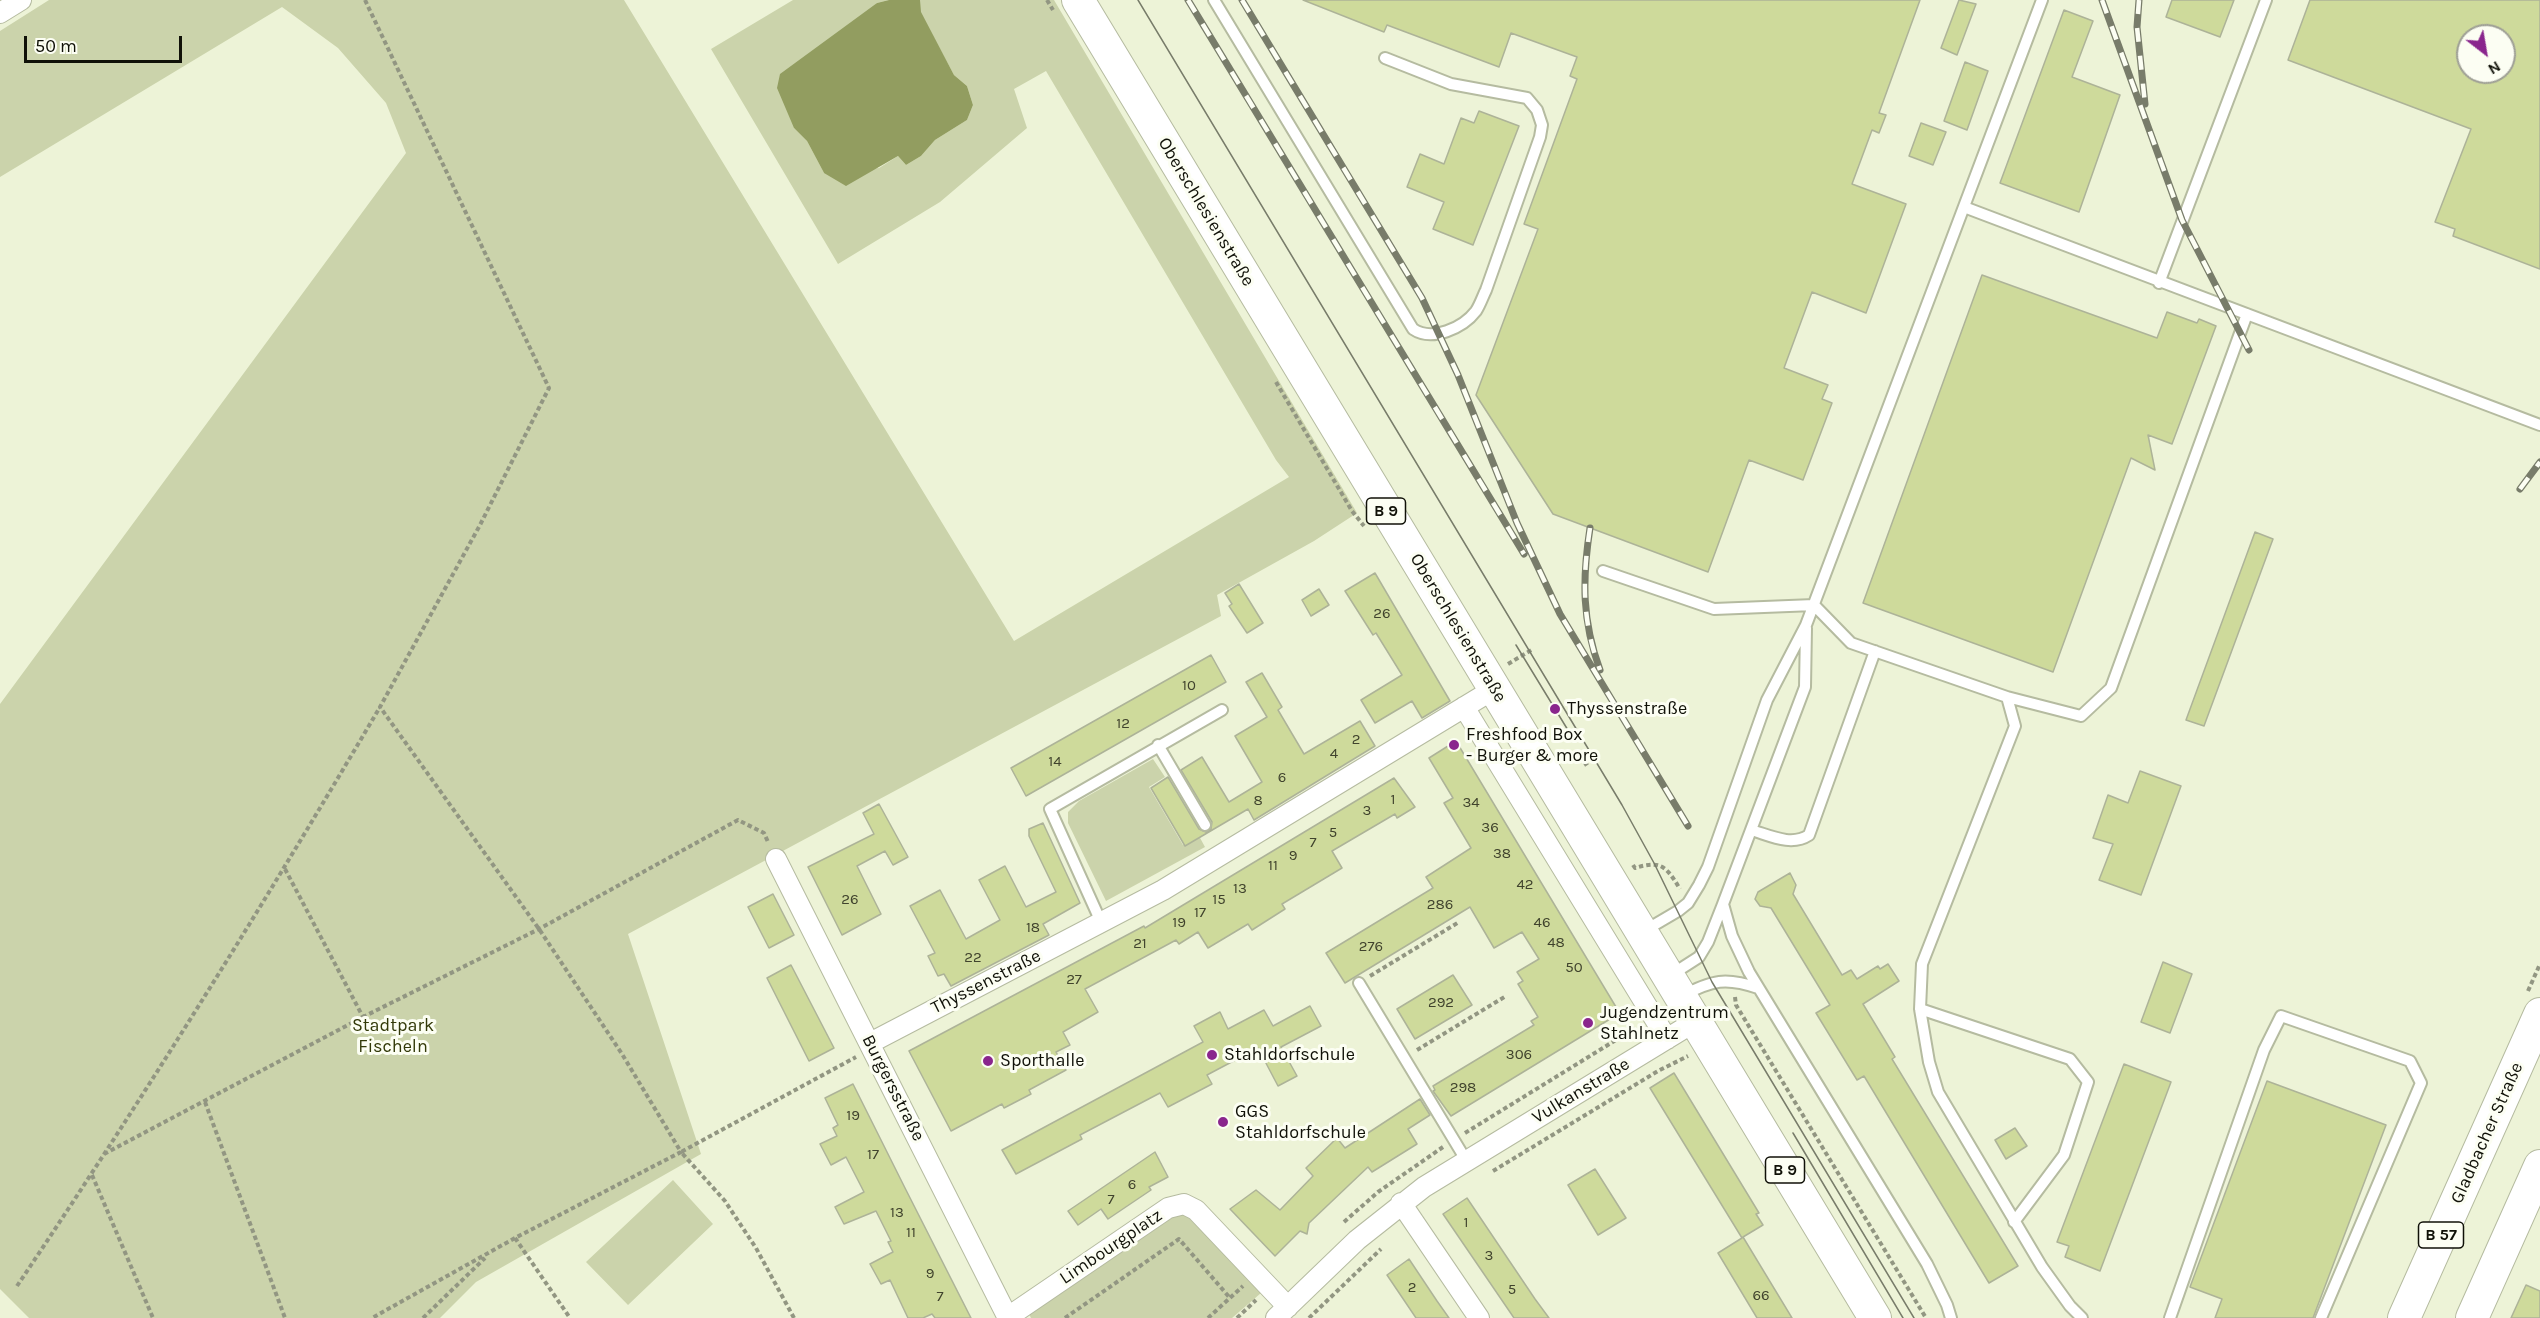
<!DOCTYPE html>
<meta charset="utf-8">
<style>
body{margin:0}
#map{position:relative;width:2540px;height:1318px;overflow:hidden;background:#edf3d7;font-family:Karla,sans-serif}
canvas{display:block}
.north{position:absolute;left:2456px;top:24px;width:60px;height:60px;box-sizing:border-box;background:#fcfef3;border:2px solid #9e9f95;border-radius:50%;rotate:149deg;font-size:16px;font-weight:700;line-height:24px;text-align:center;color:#101108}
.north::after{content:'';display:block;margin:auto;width:21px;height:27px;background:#8a268d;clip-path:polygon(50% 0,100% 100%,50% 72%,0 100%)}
.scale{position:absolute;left:24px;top:36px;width:158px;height:27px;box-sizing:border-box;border:3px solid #101108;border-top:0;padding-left:8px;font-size:18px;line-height:21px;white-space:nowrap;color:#101108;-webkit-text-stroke:4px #fcfef3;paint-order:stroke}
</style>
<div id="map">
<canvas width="2540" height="1318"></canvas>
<div class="north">N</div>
<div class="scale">50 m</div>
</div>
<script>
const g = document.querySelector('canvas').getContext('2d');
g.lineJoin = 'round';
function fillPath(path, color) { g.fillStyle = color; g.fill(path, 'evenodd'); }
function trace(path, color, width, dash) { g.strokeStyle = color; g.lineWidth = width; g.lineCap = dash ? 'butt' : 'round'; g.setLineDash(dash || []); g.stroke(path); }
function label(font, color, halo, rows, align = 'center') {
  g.font = font + ' Karla,sans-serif'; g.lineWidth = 6; g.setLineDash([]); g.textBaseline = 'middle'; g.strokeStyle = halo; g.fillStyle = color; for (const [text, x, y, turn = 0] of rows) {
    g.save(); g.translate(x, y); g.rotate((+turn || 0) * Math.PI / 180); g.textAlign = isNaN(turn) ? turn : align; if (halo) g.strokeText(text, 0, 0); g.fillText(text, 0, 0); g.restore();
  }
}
const green = new Path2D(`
 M 49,0 L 624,0 L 1014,641 L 1289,477 L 1276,460 L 1046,71 L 1014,89 L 1027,128 L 940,202 L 838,264 L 711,49 L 793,0 L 889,0 L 877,3 L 794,128 L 807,141 L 824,173 L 879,168 L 898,156 L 906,165 L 921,156 L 935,140 L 967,120 L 973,105 L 967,86 L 954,75 L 920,12 L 920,0 L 1054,0 L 1357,513 L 1314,541 L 1217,595 L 1221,616 L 628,934 L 701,1154 L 476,1282 L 440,1318 L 29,1318 L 0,1289 L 0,704 L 406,153 L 386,103 L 338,48 L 282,7 L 0,177 L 0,31 Z
 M 1153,759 L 1165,777 L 1149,787 L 1183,845 L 1199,836 L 1205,847 L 1106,901 L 1068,823 L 1068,812 L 1079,801 Z
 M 673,1180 L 713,1224 L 628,1305 L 586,1262 Z
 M 1184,1213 L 1258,1287 L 1261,1293 L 1232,1318 L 1031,1318 L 1029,1314 L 1171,1216 Z`);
const water = new Path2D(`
 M 889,0 L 920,0 L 921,12 L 954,75 L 967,86 L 973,105 L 967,120 L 935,140 L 921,156 L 906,165 L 898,156 L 846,186 L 824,173 L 807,141 L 794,128 L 777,88 L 780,74 L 877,3 Z`);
const building = new Path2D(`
 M 1303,0 L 1920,0 L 1879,113 L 1886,115 L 1879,133 L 1872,130 L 1852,184 L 1906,204 L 1866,313 L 1812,292 L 1784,368 L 1828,385 L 1822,399 L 1832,403 L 1803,480 L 1749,460 L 1708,572 L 1553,514 L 1476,395 L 1538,229 L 1524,224 L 1577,79 L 1570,76 L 1577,57 L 1511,33 L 1499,67 L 1387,25 L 1384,32 Z
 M 1959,0 L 1976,4 L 1957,55 L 1941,48 Z
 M 2172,0 L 2234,0 L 2220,37 L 2166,17 Z
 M 2310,0 L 2540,0 L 2540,269 L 2453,236 L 2455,229 L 2435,222 L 2471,129 L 2288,60 ZM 2468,36 L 2504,36 L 2504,72 L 2468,72 Z
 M 2064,10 L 2093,21 L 2072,77 L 2120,95 L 2079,212 L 2000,183 Z
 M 1965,62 L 1988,71 L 1967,130 L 1944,121 Z
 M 1479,111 L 1519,126 L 1473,245 L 1433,229 L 1444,202 L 1407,187 L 1420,154 L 1444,164 L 1461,118 L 1474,123 Z
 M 1921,123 L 1946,132 L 1933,165 L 1909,156 Z
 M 1982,275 L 2157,338 L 2167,312 L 2197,323 L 2199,319 L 2216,326 L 2172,444 L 2148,435 L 2155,470 L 2131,458 L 2053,672 L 1863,603 Z
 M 2255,532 L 2273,539 L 2204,726 L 2186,720 Z
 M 1375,573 L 1450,701 L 1422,718 L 1412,701 L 1375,723 L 1361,700 L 1402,675 L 1376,633 L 1373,635 L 1345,591 Z
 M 1239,584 L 1263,623 L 1247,633 L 1229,606 L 1232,604 L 1225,593 Z
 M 1319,589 L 1329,605 L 1311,616 L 1302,600 Z
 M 1211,655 L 1226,682 L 1026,796 L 1011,768 Z
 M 1262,673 L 1282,707 L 1278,710 L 1304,754 L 1360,721 L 1375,746 L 1254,820 L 1248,809 L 1185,846 L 1151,788 L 1168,777 L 1199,829 L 1206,832 L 1211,829 L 1212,822 L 1181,770 L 1202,757 L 1229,802 L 1262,782 L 1235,736 L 1267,717 L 1246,682 Z
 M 1456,741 L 1616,1007 L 1615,1016 L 1451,1116 L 1433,1091 L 1435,1090 L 1433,1086 L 1534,1025 L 1531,1021 L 1538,1017 L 1518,984 L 1523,981 L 1517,972 L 1539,959 L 1522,932 L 1494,948 L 1470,907 L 1345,983 L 1326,953 L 1433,888 L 1426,877 L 1471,848 L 1444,803 L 1453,798 L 1429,758 Z
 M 2140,771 L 2181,786 L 2141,895 L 2099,880 L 2113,844 L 2093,838 L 2108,795 L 2128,803 Z
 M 1394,778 L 1415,807 L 1397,818 L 1395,814 L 1332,851 L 1342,868 L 1282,904 L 1285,909 L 1252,930 L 1248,924 L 1208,948 L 1198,932 L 1179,944 L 1176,940 L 1085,989 L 1098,1012 L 1063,1032 L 1070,1045 L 1056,1052 L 1066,1070 L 1029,1090 L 1031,1094 L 1004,1108 L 1002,1104 L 951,1131 L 909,1051 L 1144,926 L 1145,928 Z
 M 879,804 L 908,857 L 893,865 L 885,851 L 857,866 L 881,914 L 842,935 L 808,867 L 874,834 L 863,813 Z
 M 1043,823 L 1080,903 L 1043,924 L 1049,935 L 951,986 L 944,974 L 938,976 L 928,956 L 935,953 L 910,906 L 940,890 L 966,939 L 1000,920 L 979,880 L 1005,866 L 1026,907 L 1056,892 L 1029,836 L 1029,829 Z
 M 1790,873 L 1796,885 L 1793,894 L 1842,975 L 1851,970 L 1857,979 L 1878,966 L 1880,969 L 1888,964 L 1899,981 L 1863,1004 L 1895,1057 L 1892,1059 L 2018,1266 L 1989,1283 L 1864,1076 L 1857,1080 L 1816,1013 L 1830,1005 L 1771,908 L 1760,906 L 1755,899 L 1758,892 Z
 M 773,894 L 794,935 L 769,948 L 748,907 Z
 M 2163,962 L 2192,974 L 2170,1033 L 2141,1022 Z
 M 791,965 L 834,1048 L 809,1061 L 767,978 Z
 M 1453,975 L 1472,1005 L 1415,1039 L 1397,1009 Z
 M 1310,1006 L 1321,1026 L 1281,1047 L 1297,1076 L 1278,1086 L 1258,1048 L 1207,1075 L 1212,1084 L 1168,1107 L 1160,1093 L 1080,1135 L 1082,1139 L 1016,1174 L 1002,1150 L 1203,1042 L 1194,1026 L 1220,1012 L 1228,1029 L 1264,1010 L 1273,1026 Z
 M 2124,1064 L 2171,1082 L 2100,1271 L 2065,1257 L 2069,1246 L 2057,1242 Z
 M 1674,1073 L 1759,1213 L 1756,1214 L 1763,1225 L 1743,1237 L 1792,1318 L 1757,1318 L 1718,1253 L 1742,1238 L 1650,1088 Z
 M 2267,1081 L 2386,1125 L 2313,1318 L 2215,1318 L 2222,1299 L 2190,1287 Z
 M 853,1084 L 905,1188 L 971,1318 L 935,1318 L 932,1314 L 923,1318 L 908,1318 L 890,1280 L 881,1284 L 870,1264 L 893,1252 L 888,1242 L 891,1241 L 876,1211 L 844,1224 L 835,1207 L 864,1192 L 846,1157 L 831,1165 L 820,1144 L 837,1136 L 833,1128 L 838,1125 L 825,1098 Z
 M 1420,1099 L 1430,1115 L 1408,1129 L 1417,1144 L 1372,1172 L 1368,1167 L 1309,1223 L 1307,1234 L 1300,1231 L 1275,1256 L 1230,1209 L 1256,1190 L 1280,1210 L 1313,1176 L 1306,1168 L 1337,1138 L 1345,1148 Z
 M 2015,1128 L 2027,1146 L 2006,1159 L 1995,1140 Z
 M 1155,1152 L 1168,1177 L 1149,1187 L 1151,1190 L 1108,1219 L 1101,1209 L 1078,1225 L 1068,1211 Z
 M 1595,1169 L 1626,1218 L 1598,1235 L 1568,1185 Z
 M 1467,1198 L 1535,1299 L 1549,1318 L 1514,1318 L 1443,1214 Z
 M 1409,1259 L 1437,1301 L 1449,1318 L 1416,1318 L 1387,1275 Z
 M 2526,1285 L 2540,1291 L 2540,1318 L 2511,1318 Z`);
const path = new Path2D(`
 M 365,0 L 549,388 L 480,525 L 380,707 L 539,929 L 622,1054 L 681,1152 L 515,1238 L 372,1318
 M 1047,0 L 1053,10
 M 1276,382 L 1352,511 L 1364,526
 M 1508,664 L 1533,649
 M 1584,765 L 1598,756
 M 1633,865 L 1635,868 C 1661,860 1666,866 1680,889
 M 285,869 L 363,1017
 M 1370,976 L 1459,922
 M 2528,991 L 2540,964
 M 1735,997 L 1736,1005 L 1926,1318
 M 1417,1050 L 1506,996
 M 205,1102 L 285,1318
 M 1465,1133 L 1637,1027
 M 104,1154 L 363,1017 L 539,929 L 738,820 L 764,833 L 768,842
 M 1493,1171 L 1658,1071 L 1688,1056
 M 92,1175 L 153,1318
 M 1344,1222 L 1378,1192 L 1443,1147
 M 515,1238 L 570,1318
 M 17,1286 C 144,1097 264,904 380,707
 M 423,1318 L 485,1258
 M 794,1318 L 756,1248 L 725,1201 L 681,1152 L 856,1057
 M 1065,1318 L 1179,1239 L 1230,1298
 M 1208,1318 L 1243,1286
 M 1237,1318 L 1256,1300
 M 1309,1318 L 1381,1249`);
const lane = new Path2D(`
 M 1214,0 L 1413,329 C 1432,342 1463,328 1476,311 C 1480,305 1483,296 1486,290 L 1540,137 L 1542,125 L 1537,110 L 1527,98 L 1451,84 L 1385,58
 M 1964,207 L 2540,425
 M 2159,283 L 2266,0
 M 1603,571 L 1714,609 L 1814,605 L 1851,643 L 2007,697 L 2015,726 L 1922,964 L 1920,1009 L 1929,1062 L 1938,1092 L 2042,1267 L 2070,1306 L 2082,1318
 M 1806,628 L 1805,687 L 1723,904 L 1732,936 L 1749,972 L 1927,1264 L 1947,1305 L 1951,1318
 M 2007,697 L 2081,716 L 2111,688 L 2247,314
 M 1158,745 L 1205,825
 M 1751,830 C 1769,835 1791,847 1809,835 L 1875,651
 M 1101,922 L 1050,809 L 1222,710
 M 1644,931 L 1678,911 L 1688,903 L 1699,885 L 1708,867 L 1767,700 L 1806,625 L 2042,0
 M 1671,975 L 1699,957 L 1708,942 L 1723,904
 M 1359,983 L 1466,1160
 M 1682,996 C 1712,980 1726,977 1758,988
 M 1920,1009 L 2070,1059 L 2088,1082 L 2064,1155 L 2014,1222
 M 2170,1318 L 2264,1050 L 2281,1016 L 2410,1061 L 2421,1083 L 2321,1318`);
const street = new Path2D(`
 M 0,13 L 21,0
 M 1464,707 L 1667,1039
 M 776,859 L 1008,1318
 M 870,1043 L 1163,890 L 1494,689
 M 1401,1203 L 1479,1318
 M 1008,1317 L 1168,1208 L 1184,1204 L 1196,1210 L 1288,1307
 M 1276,1318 L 1357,1240 L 1424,1187 L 1696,1021`);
const primary = new Path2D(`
 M 1078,0 L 1875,1318
 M 2404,1318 L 2540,1014
 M 2472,1318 L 2540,1166`);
const tram = new Path2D(`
 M 1138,0 L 1622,805 L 1654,863 L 1712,982 L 1914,1318
 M 1516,645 L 1574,740
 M 1793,1133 L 1903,1318`);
const rail = new Path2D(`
 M 1188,0 L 1524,554
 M 1242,0 L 1422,298 L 1458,375 L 1517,523 L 1560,614 L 1688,826
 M 2102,0 L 2182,220 L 2249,350
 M 2139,0 L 2137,27 L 2145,104
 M 2520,489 L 2540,462
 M 1590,528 C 1582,580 1582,621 1600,670`);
const markers = [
 [1555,709,6,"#8a268d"],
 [1454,745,6,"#8a268d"],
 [1588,1023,6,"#8a268d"],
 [1212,1055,6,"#8a268d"],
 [988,1061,6,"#8a268d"],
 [1223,1122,6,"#8a268d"]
];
const numberNames = [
 ["26",1382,614],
 ["10",1189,686],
 ["12",1123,724],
 ["2",1356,740],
 ["4",1334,754],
 ["14",1055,762],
 ["6",1282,778],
 ["1",1393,800],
 ["8",1258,801],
 ["34",1471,803],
 ["3",1367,811],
 ["36",1490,828],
 ["5",1333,833],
 ["7",1313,843],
 ["38",1502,854],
 ["9",1293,856],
 ["11",1273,866],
 ["42",1525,885],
 ["13",1240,889],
 ["26",850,900],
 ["15",1219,900],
 ["286",1440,905],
 ["17",1200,913],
 ["19",1179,923],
 ["46",1542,923],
 ["18",1033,928],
 ["48",1556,943],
 ["21",1140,944],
 ["276",1371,947],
 ["22",973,958],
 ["50",1574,968],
 ["27",1074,980],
 ["292",1441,1003],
 ["306",1519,1055],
 ["298",1463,1088],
 ["19",853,1116],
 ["17",873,1155],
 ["6",1132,1185],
 ["7",1111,1200],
 ["13",897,1213],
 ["1",1466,1223],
 ["11",911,1233],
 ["3",1489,1256],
 ["9",930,1274],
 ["2",1412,1288],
 ["5",1512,1290],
 ["66",1761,1296],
 ["7",940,1297]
];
const shields = [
 [1386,511,39],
 [1785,1170,39],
 [2441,1235,45]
];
const shieldNames = [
 ["B 9",1386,511],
 ["B 9",1785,1170],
 ["B 57",2441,1235]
];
const streetNames = [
 ["Oberschlesienstraße",1206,212,59],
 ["Oberschlesienstraße",1458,628,59],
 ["Thyssenstraße",986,982,-27],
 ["Burgersstraße",893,1088,63],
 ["Vulkanstraße",1581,1091,-31],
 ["Gladbacher Straße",2487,1133,-66],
 ["Limbourgplatz",1111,1247,-34]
];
const poiNames = [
 ["Thyssenstraße",1567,709],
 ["Freshfood Box",1466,735],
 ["- Burger & more",1466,756],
 ["Jugendzentrum",1600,1013],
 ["Stahlnetz",1600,1034],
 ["Stahldorfschule",1224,1055],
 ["Sporthalle",1000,1061],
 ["GGS",1235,1112],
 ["Stahldorfschule",1235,1133]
];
const parkNames = [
 ["Stadtpark",393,1026],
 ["Fischeln",393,1047]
];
fillPath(green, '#cbd3ab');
fillPath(water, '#929d60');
fillPath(building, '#ceda9b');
trace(building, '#adb398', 1.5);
trace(lane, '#b5bba0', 14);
trace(street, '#b5bba0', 22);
trace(primary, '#b5bba0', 34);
trace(path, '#929682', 4, [4.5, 3]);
trace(lane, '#fff', 10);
trace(street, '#fff', 20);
trace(primary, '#fff', 32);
trace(tram, '#787c6a', 1.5);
trace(rail, '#787c6a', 7);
trace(rail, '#fcfef3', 4.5, [14]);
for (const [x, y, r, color] of markers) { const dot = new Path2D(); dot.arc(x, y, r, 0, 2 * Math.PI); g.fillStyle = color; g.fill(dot); trace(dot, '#fcfef3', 2); }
label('15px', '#40432d', null, numberNames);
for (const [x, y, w] of shields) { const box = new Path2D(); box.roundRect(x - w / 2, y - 13, w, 26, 4.5); g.fillStyle = '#fcfef3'; g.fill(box); trace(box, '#101108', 1.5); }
label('bold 16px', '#101108', null, shieldNames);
label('18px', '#101108', '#fcfef3', streetNames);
label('18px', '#101108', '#fcfef3', poiNames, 'left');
label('18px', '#323908', '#fcfef3', parkNames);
</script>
